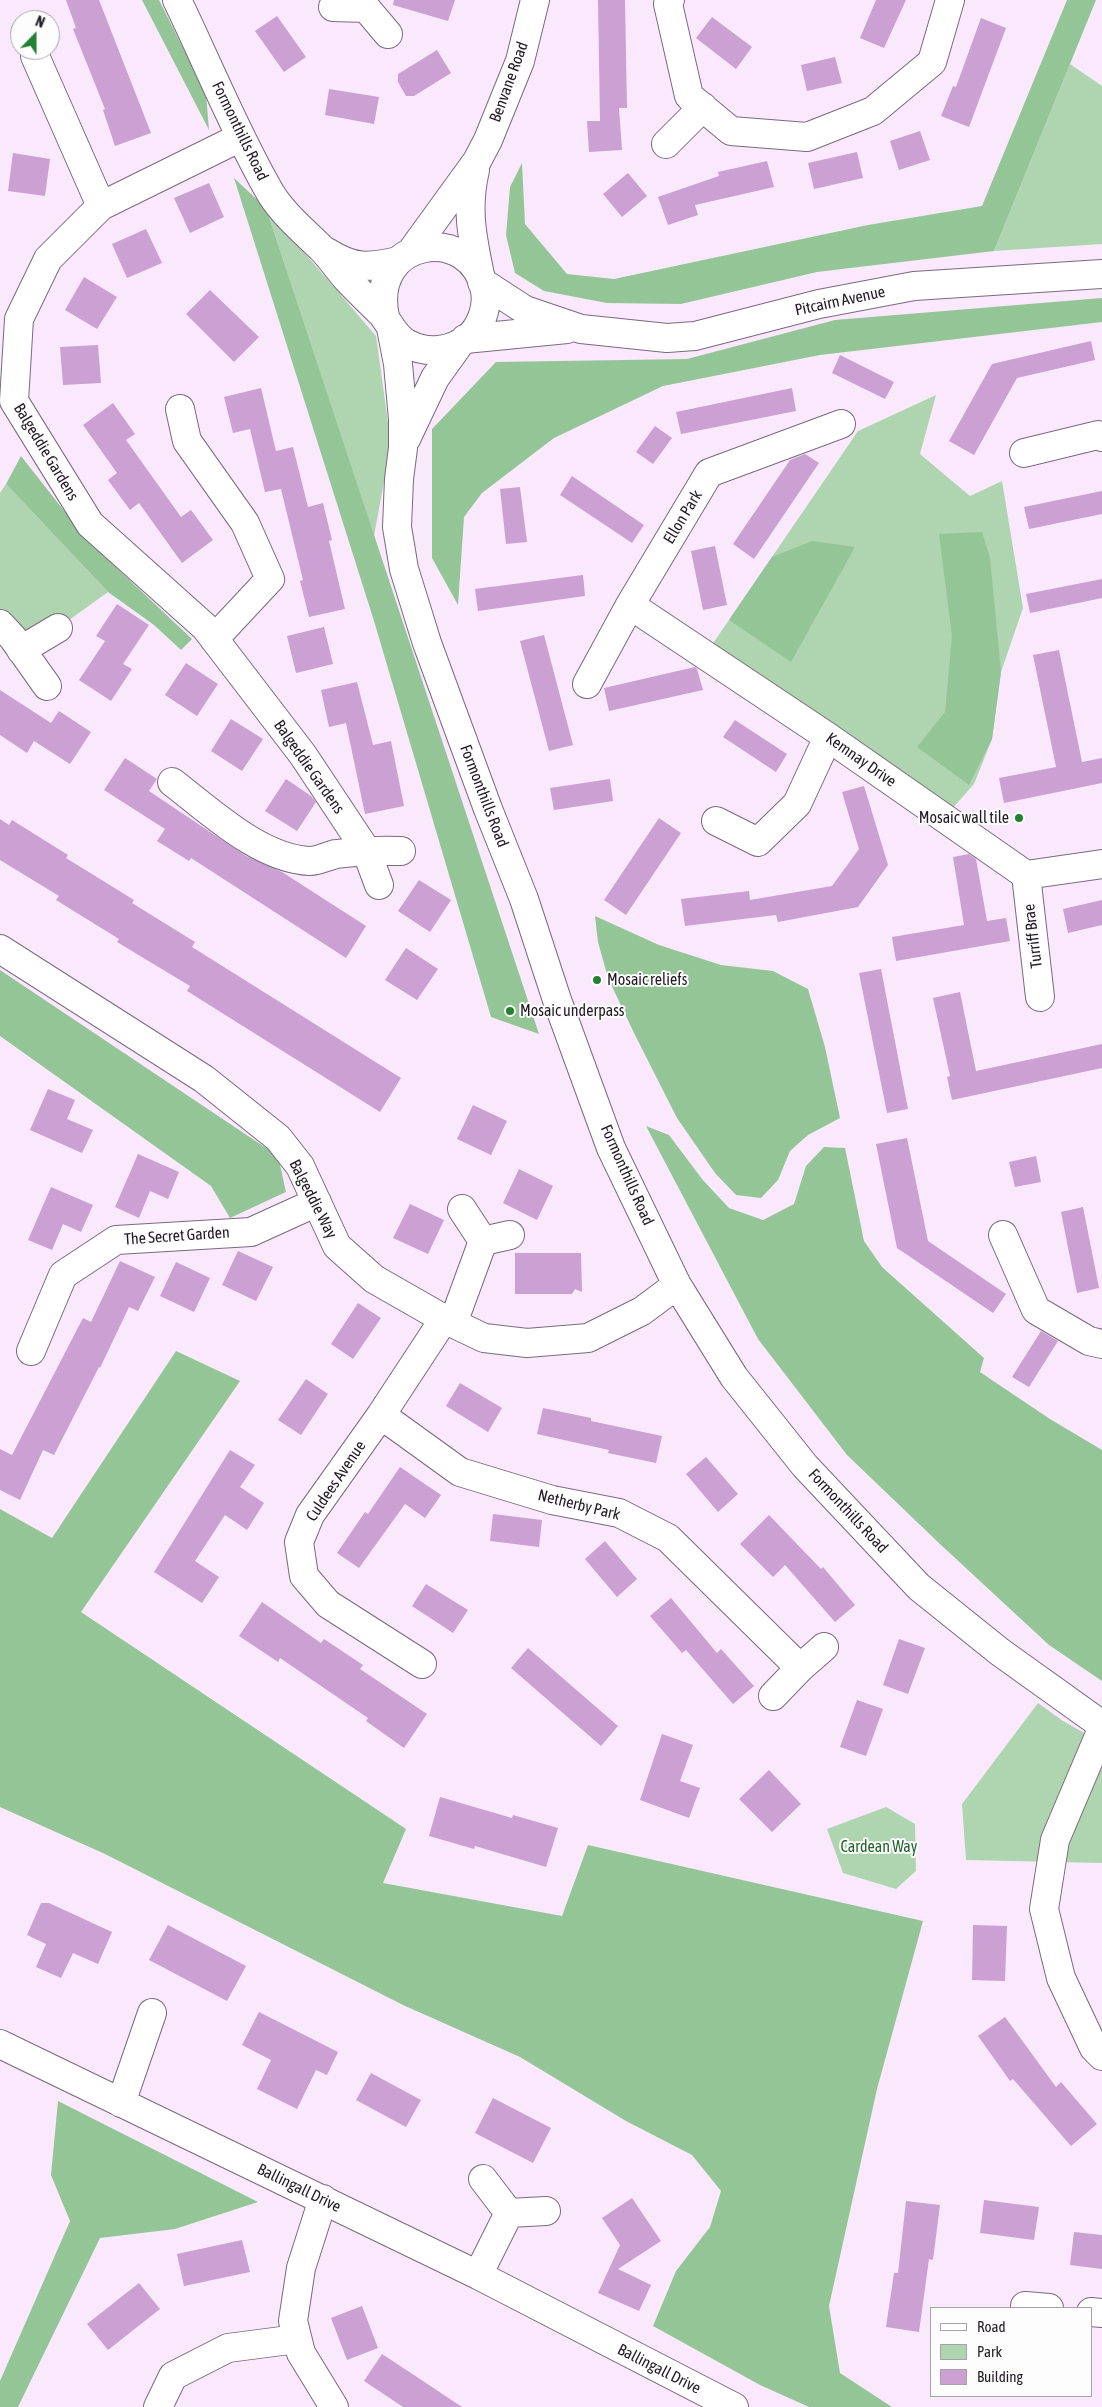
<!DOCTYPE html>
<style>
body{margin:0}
#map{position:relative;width:1102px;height:2407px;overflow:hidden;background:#fae9fd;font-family:"Asap Condensed",sans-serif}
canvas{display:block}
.legend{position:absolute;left:930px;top:2307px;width:162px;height:90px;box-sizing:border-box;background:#fdfdfd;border:1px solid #a5a3a6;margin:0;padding:6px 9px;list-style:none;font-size:15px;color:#221b23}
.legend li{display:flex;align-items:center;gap:10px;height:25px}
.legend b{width:25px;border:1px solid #a5a3a6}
.north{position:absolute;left:10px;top:10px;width:50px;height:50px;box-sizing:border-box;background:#fdfdfd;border:1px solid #a5a3a6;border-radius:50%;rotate:22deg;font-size:14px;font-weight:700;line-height:20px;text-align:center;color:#221b23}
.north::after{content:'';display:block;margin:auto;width:18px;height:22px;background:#238132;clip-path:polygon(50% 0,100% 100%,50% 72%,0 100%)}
</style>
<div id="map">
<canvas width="1102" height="2407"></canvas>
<ul class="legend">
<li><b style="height:6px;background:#fff"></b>Road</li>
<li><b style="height:14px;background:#afd5b0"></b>Park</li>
<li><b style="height:14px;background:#cba0d2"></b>Building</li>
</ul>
<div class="north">N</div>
</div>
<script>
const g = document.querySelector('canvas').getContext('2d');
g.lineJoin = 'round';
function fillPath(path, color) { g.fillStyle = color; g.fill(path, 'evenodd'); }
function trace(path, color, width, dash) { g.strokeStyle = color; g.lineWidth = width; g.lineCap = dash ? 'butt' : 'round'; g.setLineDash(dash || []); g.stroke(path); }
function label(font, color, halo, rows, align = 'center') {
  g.font = font + ' "Asap Condensed",sans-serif'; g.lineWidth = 4; g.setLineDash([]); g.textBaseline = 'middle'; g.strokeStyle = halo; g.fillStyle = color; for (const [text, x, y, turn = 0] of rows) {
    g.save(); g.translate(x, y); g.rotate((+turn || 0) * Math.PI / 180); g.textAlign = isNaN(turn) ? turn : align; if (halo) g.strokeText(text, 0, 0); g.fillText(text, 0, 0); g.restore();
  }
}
const green = new Path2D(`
 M 1070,64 L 1102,86 L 1102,244 L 994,251 Z
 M 266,208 L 376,336 L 391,444 L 374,536 Z
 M 936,395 L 920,454 L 970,496 L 1002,481 L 1023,608 L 1001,672 L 992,739 L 974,784 L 944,818 L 705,655 L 858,431 Z
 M 6,484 L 108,592 L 58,628 L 21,650 L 0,624 L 0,493 Z
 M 1038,1703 L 1063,1721 L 1102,1743 L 1102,1863 L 966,1860 L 962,1804 Z
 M 886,1807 L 915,1824 L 916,1871 L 896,1889 L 843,1873 L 827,1829 Z`);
const forest = new Path2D(`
 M 142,0 L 159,0 L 206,94 L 209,130 Z
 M 1067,0 L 1096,0 L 994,251 L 817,272 L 681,304 L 607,303 L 544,291 L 515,273 L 506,235 L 510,187 L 522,163 L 525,224 L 567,274 L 614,279 L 868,225 L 982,206 Z
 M 234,178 L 266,208 L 539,1034 L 491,1017 L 374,621 Z
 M 1102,298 L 1102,322 L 820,355 L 663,386 L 554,438 L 482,493 L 464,517 L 458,605 L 432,558 L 432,429 L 496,362 L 687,359 L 835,320 Z
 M 21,456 L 87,540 L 192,639 L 181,650 L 154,625 L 108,592 L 6,484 Z
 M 982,532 L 990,558 L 1001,672 L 992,739 L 969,785 L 917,747 L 945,712 L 952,636 L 939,534 Z
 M 812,541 L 855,547 L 791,662 L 729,620 L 772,557 Z
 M 595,916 L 659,945 L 721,965 L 773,971 L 808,989 L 825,1047 L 840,1118 L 808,1135 L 790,1151 L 778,1180 L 761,1198 L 736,1195 L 715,1173 L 677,1118 L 634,1033 L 608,978 L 598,942 Z
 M 0,970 L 278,1156 L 286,1192 L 230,1218 L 211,1186 L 0,1036 Z
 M 646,1126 L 669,1135 L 702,1179 L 729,1208 L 763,1220 L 794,1204 L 806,1166 L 824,1147 L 845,1148 L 864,1241 L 882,1267 L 984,1358 L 980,1372 L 1050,1419 L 1102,1450 L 1102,1681 L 1049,1645 L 941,1545 L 847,1455 L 758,1339 Z
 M 176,1351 L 240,1381 L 81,1612 L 406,1829 L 383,1883 L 562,1916 L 588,1845 L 923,1921 L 877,2089 L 829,2306 L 840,2373 L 892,2407 L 809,2407 L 760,2385 L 653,2326 L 676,2271 L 710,2227 L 721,2191 L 692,2155 L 626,2121 L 520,2057 L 403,2005 L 105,1854 L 0,1807 L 0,1509 L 52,1538 Z
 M 58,2101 L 258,2202 L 175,2229 L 100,2238 L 18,2407 L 0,2407 L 0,2381 L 70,2221 L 51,2175 Z`);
const building = new Path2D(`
 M 66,0 L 99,0 L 151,133 L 115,146 L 103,110 L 105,109 L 73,29 L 76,28 Z
 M 394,0 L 455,0 L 448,21 L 393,5 Z
 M 598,0 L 625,0 L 627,108 L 619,108 L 622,150 L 589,152 L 587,121 L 600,121 Z
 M 876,0 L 906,0 L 884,48 L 860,38 Z
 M 277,16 L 306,57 L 284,72 L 255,31 Z
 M 712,17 L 752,47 L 736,69 L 696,38 Z
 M 981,18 L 1006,28 L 969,127 L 941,116 L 953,86 L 956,87 Z
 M 437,50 L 451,73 L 414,96 L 406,96 L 398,82 L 398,74 Z
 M 835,57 L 842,83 L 807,91 L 801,65 Z
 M 329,89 L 379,97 L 374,124 L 325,115 Z
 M 920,131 L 930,160 L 899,170 L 890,141 Z
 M 857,152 L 863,178 L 814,189 L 808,163 Z
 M 13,153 L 50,159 L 45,196 L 8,191 Z
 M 767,161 L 774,187 L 695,205 L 698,215 L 668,225 L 658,197 L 719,176 L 718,172 Z
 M 628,173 L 647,196 L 622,217 L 603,194 Z
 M 209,183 L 224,217 L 190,233 L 174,198 Z
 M 146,229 L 162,263 L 127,278 L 112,244 Z
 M 84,277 L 117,297 L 97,329 L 65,310 Z
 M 210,290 L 259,337 L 234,362 L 186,314 Z
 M 1091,341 L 1095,360 L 1017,378 L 974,455 L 949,441 L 992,364 Z
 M 98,345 L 101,383 L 63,385 L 60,347 Z
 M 840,355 L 894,382 L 885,399 L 832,373 Z
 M 261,388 L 276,451 L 293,447 L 308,507 L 323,503 L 332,540 L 329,541 L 345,609 L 309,617 L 300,581 L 303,580 L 281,489 L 265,492 L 250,429 L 233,433 L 224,397 Z
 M 792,388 L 796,411 L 681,434 L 676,412 Z
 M 113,403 L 135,434 L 126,440 L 181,517 L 191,510 L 213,540 L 182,563 L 139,503 L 130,510 L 108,480 L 117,473 L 83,425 Z
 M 655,426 L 672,438 L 653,464 L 636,452 Z
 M 805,454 L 819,463 L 754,559 L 733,544 L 790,460 Z
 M 572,476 L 644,525 L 632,543 L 560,495 Z
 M 520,487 L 527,542 L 506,544 L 500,489 Z
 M 1102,491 L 1102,514 L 1029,529 L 1024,507 Z
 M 715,546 L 727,605 L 703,610 L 691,551 Z
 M 583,575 L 585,596 L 478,611 L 475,589 Z
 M 1102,579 L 1102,598 L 1030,613 L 1026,594 Z
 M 117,604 L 149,625 L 123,664 L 132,669 L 111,701 L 79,680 L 105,641 L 96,636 Z
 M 324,627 L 333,664 L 296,673 L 287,636 Z
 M 544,635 L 573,745 L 549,751 L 520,641 Z
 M 1059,650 L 1082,762 L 1102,758 L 1102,783 L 1004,803 L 999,778 L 1056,767 L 1033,655 Z
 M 186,663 L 218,684 L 197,716 L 165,695 Z
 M 695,667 L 697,669 L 703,690 L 609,711 L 604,688 Z
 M 357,682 L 373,745 L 391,741 L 404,806 L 365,814 L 346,723 L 329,727 L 321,690 Z
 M 0,690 L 51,723 L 59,711 L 91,732 L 70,764 L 34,741 L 27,753 L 0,735 Z
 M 231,719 L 263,739 L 242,771 L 211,751 Z
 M 735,720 L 787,754 L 776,772 L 723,737 Z
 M 125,758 L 157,779 L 149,791 L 246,856 L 282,872 L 366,926 L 346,958 L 191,858 L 189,861 L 157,841 L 165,829 L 104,790 Z
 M 286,779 L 311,796 L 316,802 L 297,831 L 265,811 Z
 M 610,779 L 613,801 L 554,810 L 550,788 Z
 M 864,786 L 888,865 L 858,907 L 778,922 L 776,915 L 685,926 L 681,899 L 749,891 L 750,900 L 832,886 L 859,849 L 842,792 Z
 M 659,818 L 681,833 L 626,915 L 604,900 Z
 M 0,819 L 9,825 L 12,820 L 68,855 L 66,858 L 134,900 L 132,903 L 195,942 L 192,947 L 401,1078 L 380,1112 L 187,991 L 190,986 L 117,942 L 119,939 L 56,900 L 59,896 L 0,860 Z
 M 969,854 L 976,859 L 987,921 L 1006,918 L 1010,941 L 896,961 L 892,937 L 964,925 L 953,857 Z
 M 419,880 L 451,900 L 430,932 L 398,911 Z
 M 1102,900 L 1102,925 L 1068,933 L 1063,909 Z
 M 406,948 L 438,969 L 417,1000 L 385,980 Z
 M 881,969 L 908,1109 L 887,1113 L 859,973 Z
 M 960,992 L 976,1071 L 1102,1044 L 1102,1068 L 952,1100 L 947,1077 L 950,1076 L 933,998 Z
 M 48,1089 L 75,1100 L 67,1119 L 93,1130 L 82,1153 L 30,1130 Z
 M 473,1105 L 507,1121 L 491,1155 L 457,1139 Z
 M 907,1138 L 928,1241 L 1006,1294 L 993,1313 L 897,1248 L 876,1144 Z
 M 138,1154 L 179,1172 L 168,1199 L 150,1191 L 139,1218 L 115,1207 Z
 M 1036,1156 L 1041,1182 L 1015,1187 L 1009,1162 Z
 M 519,1169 L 553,1186 L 537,1220 L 503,1203 Z
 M 51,1187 L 93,1205 L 81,1232 L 63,1224 L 52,1250 L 28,1240 Z
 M 410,1204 L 444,1220 L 428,1254 L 393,1238 Z
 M 1083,1207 L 1099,1288 L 1077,1293 L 1061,1212 Z
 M 238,1251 L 273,1267 L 256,1301 L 222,1285 Z
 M 515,1253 L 581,1253 L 582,1292 L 575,1289 L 572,1294 L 515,1294 Z
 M 120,1261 L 155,1277 L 138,1311 L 129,1307 L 100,1368 L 99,1367 L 54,1455 L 43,1450 L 20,1500 L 0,1490 L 0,1449 L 12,1455 L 83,1318 L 91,1322 Z
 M 176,1262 L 210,1278 L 194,1312 L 160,1296 Z
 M 358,1303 L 381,1318 L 353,1359 L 331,1344 Z
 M 1041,1331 L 1058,1341 L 1029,1387 L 1012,1377 Z
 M 306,1379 L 328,1394 L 301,1435 L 278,1420 Z
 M 460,1383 L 502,1408 L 488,1432 L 446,1406 Z
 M 543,1408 L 591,1418 L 591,1421 L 662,1436 L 656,1463 L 608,1453 L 609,1450 L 537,1434 Z
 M 230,1450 L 255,1465 L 240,1487 L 264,1503 L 247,1530 L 225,1515 L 195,1561 L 219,1577 L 202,1603 L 154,1572 Z
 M 706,1457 L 738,1494 L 718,1512 L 686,1474 Z
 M 400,1467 L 441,1495 L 425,1518 L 405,1504 L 359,1568 L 337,1553 L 365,1512 L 368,1514 Z
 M 493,1514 L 542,1520 L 539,1547 L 490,1541 Z
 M 769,1515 L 821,1569 L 823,1567 L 855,1605 L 835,1622 L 785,1565 L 773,1577 L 740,1544 Z
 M 605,1541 L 637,1579 L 617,1597 L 585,1559 Z
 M 426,1584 L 468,1610 L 453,1633 L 412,1606 Z
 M 671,1598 L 717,1653 L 721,1649 L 754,1686 L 733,1704 L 686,1650 L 682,1653 L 650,1616 Z
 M 262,1602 L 321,1643 L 324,1639 L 363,1665 L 360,1669 L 427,1714 L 404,1748 L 366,1721 L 368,1718 L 280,1658 L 278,1662 L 239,1636 Z
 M 899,1639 L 925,1648 L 908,1694 L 883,1685 Z
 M 528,1648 L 618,1726 L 601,1746 L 511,1668 Z
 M 857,1700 L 883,1709 L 866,1756 L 840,1747 Z
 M 662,1734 L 693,1745 L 680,1781 L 700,1788 L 689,1818 L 640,1800 Z
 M 769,1770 L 801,1804 L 772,1832 L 739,1799 Z
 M 440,1797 L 512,1818 L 513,1815 L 558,1828 L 546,1867 L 475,1846 L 474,1849 L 429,1836 Z
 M 41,1903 L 49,1903 L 112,1932 L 98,1964 L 73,1953 L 61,1978 L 36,1967 L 46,1944 L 27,1935 Z
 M 168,1925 L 246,1966 L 227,2001 L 149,1960 Z
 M 973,1925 L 1007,1926 L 1005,1981 L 972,1980 Z
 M 259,2012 L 338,2052 L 327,2075 L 316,2070 L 297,2109 L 257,2089 L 271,2060 L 242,2045 Z
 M 1005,2017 L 1056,2087 L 1061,2082 L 1097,2124 L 1071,2146 L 1013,2079 L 1010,2081 L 978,2036 Z
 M 371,2073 L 421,2100 L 406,2127 L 356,2100 Z
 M 493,2098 L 551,2128 L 533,2163 L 475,2133 Z
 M 632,2198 L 661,2241 L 618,2269 L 651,2285 L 639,2311 L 598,2293 L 620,2245 L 602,2218 Z
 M 984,2200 L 1039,2207 L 1034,2240 L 980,2233 Z
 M 906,2201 L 940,2205 L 933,2260 L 929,2259 L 919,2332 L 886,2327 L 894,2273 L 898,2273 Z
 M 1074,2232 L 1102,2235 L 1102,2269 L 1070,2265 Z
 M 242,2240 L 250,2272 L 184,2286 L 177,2254 Z
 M 139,2283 L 160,2309 L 108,2350 L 87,2324 Z
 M 362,2306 L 378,2348 L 347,2360 L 331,2318 Z
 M 382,2354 L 420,2379 L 462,2407 L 403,2407 L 364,2381 Z`);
const minor = new Path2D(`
 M 177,0 C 207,62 233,127 267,187 C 280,212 303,230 322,249 C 331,258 338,269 346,278 C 357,290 369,301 381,313 C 390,323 394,337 408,344 C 427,354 450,352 468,338 C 481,327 488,307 485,291 C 473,223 368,236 385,317
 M 670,0 L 668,4 L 689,96 L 731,131 L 807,137 L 873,111 L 932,62 L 950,0
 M 333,7 L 366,8 L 388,34
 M 35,56 L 101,206
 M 241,137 L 101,206 L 48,259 L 19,319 L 14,401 L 90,524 L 205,627 L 303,755 L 366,850 L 379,885
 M 666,144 L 703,107
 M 475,170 C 466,209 472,236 480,275
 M 327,252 C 354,269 368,268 398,261
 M 411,252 L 477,161 L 488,140 L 520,61 L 535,0
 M 482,282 L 525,310 L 581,329 L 667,338 L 695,336 L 819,304 L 914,286 L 1102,274
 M 391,328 L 398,364 L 403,419 L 403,448 L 399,479 L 397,527 L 404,569 L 427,643 L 488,809 L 524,899 L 557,1000 L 611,1148 L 677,1285 L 734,1377 L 805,1466 L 919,1587 L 1000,1652 L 1102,1725
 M 465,339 L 567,329
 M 180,409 L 187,441 L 245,523 L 270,579 L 214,639
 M 406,439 L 435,378 L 460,343
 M 1024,453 L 1098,435 L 1102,437
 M 630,605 L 828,737 L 1026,875 L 1102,864
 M 0,624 L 13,638 L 47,686
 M 21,650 L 58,628
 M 587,684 L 630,605 L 709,473 L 841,424
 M 172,782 C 210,811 260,859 310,861 C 319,861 327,856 336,854 C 358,851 379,850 401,851
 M 716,821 L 758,842 L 797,804 L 828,737
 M 1026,875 L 1040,997
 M 0,949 L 204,1079 L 278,1138 L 300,1166 L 337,1246 L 374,1279 L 444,1319 L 484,1338 L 527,1343 L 588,1338 L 642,1311 L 677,1285
 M 1003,1235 L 1036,1310 L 1089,1341 L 1102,1344
 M 483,1241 L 510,1235
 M 453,1323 L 483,1241 L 462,1209
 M 31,1351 L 63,1275 L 116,1240 L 251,1232 L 317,1202
 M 381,1415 L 460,1472 L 552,1500 L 619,1513 L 668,1538 L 800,1668 L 773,1696
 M 422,1664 L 328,1604 L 304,1576 L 299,1542 L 310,1515 L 381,1415 L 444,1319
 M 800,1668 L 824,1647
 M 1102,1729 L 1055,1840 L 1044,1909 L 1061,1978 L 1094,2048 L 1102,2056
 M 0,2044 L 478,2275 L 734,2407
 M 121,2103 L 152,2013
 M 483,2179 L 509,2213 L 546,2211
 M 323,2199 L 301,2268 L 293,2321 L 301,2353 L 334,2407
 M 478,2275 L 509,2213
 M 1025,2306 L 1049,2308
 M 1091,2312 L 1102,2313
 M 158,2407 L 173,2376 L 228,2348 L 297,2339`);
const markers = [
 [1019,818,5,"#238132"],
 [597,980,5,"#238132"],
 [510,1011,5,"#238132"]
];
const streetNames = [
 ["Benvane Road",509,82,-70],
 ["Formonthills Road",240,131,64],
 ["Pitcairn Avenue",840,301,-12],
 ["Balgeddie Gardens",46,452,59],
 ["Ellon Park",683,517,-59],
 ["Kemnay Drive",861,760,35],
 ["Balgeddie Gardens",309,767,55],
 ["Formonthills Road",484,796,69],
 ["Turriff Brae",1033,936,-97],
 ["Formonthills Road",627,1175,66],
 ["Balgeddie Way",313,1199,63],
 ["The Secret Garden",177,1236,-4],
 ["Culdees Avenue",336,1481,-56],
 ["Netherby Park",579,1505,14],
 ["Formonthills Road",848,1511,47],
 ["Ballingall Drive",299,2188,26],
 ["Ballingall Drive",659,2369,27]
];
const poiNames = [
 ["Mosaic wall tile",1009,818,"right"],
 ["Mosaic reliefs",607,980],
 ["Mosaic underpass",520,1011]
];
const parkNames = [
 ["Cardean Way",879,1847]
];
fillPath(green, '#afd5b0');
fillPath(forest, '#94c596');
fillPath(building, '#cba0d2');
trace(minor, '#7b697e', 30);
trace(minor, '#fff', 28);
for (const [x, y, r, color] of markers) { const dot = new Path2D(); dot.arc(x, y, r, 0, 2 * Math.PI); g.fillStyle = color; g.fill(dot); trace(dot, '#fdfdfd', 2); }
label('16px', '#221b23', '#fdfdfd', streetNames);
label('16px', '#221b23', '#fdfdfd', poiNames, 'left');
label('16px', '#206429', '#fdfdfd', parkNames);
</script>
